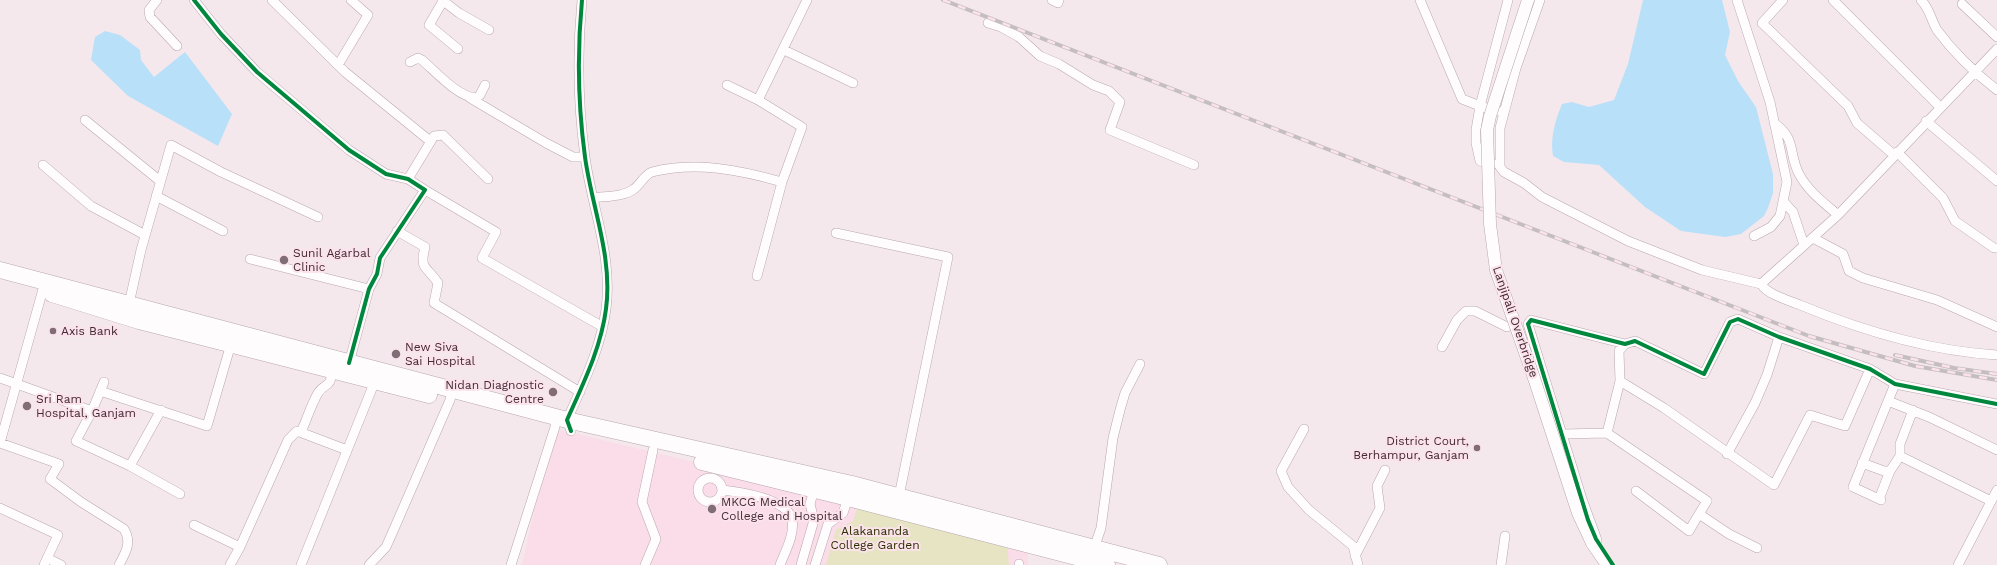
<!DOCTYPE html>
<style>
body{margin:0}
canvas{display:block;background:#f5e8ec}
</style>
<canvas width="1997" height="565"></canvas>
<script>
const g = document.querySelector('canvas').getContext('2d');
g.lineJoin = 'round';
function fillPath(path, color) { g.fillStyle = color; g.fill(path, 'evenodd'); }
function trace(path, color, width, dash) { g.strokeStyle = color; g.lineWidth = width; g.lineCap = dash ? 'butt' : 'round'; g.setLineDash(dash || []); g.stroke(path); }
function label(font, color, halo, rows, align = 'center') {
  g.font = font + ' "Work Sans",sans-serif'; g.lineWidth = 4; g.setLineDash([]); g.textBaseline = 'middle'; g.strokeStyle = halo; g.fillStyle = color; for (const [text, x, y, turn = 0] of rows) {
    g.save(); g.translate(x, y); g.rotate((+turn || 0) * Math.PI / 180); g.textAlign = isNaN(turn) ? turn : align; if (halo) g.strokeText(text, 0, 0); g.fillText(text, 0, 0); g.restore();
  }
}
const built = new Path2D(`
 M 552,428 L 1028,542 L 1028,565 L 522,565 Z`);
const green = new Path2D(`
 M 858,506 L 1007,541 L 1009,565 L 826,565 L 836,530 L 853,521 Z`);
const water = new Path2D(`
 M 1643,0 L 1722,0 L 1730,32 L 1725,55 L 1738,81 L 1756,107 L 1773,174 L 1773,193 L 1768,208 L 1764,216 L 1741,234 L 1725,237 L 1681,231 L 1645,207 L 1599,165 L 1564,162 L 1553,156 C 1550,138 1555,121 1562,104 L 1572,102 L 1589,107 L 1614,100 L 1628,64 Z
 M 105,31 L 120,35 L 140,50 L 141,60 L 154,77 L 185,52 L 232,114 L 218,146 L 128,96 L 91,60 L 95,37 Z`);
const street = new Path2D(`
 M 157,0 L 149,10 L 150,17 L 177,46
 M 194,0 L 221,34 L 257,72 L 349,150 L 386,174 L 408,179 L 425,190 L 380,258 L 377,274 L 369,289 L 349,363
 M 272,0 L 345,72 L 430,141
 M 442,0 L 459,13 L 489,30
 M 1052,0 L 1058,3 L 1059,0
 M 1420,0 L 1462,99 L 1480,106 L 1498,111
 M 1540,0 L 1516,68 L 1500,128 L 1500,167 L 1504,172 L 1524,183 L 1542,197 L 1628,241 L 1702,270 L 1761,284 C 1768,295 1788,300 1800,305 C 1863,331 1929,351 1997,355
 M 1737,0 L 1770,102 L 1787,182 L 1780,216 L 1771,227 L 1754,236
 M 1783,0 L 1762,23 L 1848,106 L 1857,123 L 1894,155
 M 1833,0 L 1940,107
 M 1921,0 C 1930,9 1931,20 1937,30 C 1954,53 1975,73 1997,90
 M 443,1 L 429,25 L 458,49
 M 1962,4 L 1997,37
 M 988,23 L 1001,27 L 1019,37 L 1040,56 L 1059,64 L 1093,85 L 1109,91 L 1120,102 L 1110,130 L 1194,165
 M 784,50 L 853,83
 M 410,62 L 418,58 L 422,60 C 436,72 458,97 476,98 L 480,95 L 485,85
 M 338,65 L 368,15 L 351,0
 M 727,85 L 758,100
 M 470,98 L 546,143 L 573,157 L 585,157
 M 85,120 L 160,181
 M 1926,121 L 1997,181
 M 1774,123 C 1797,139 1788,153 1799,174 C 1808,191 1824,203 1838,215
 M 1897,152 L 1943,198 L 1955,221 L 1994,248 L 1997,248
 M 1493,164 L 1480,161 L 1476,143 L 1476,130 L 1480,106 L 1508,0
 M 43,165 L 91,206 L 145,235
 M 408,179 L 434,136 L 443,135 L 488,179
 M 425,190 L 496,232 L 482,258 L 603,327
 M 156,196 L 223,231
 M 593,198 C 606,196 623,197 634,189 C 640,185 645,174 652,172 C 696,161 740,170 782,182
 M 1784,202 L 1793,212 L 1804,245
 M 397,231 L 425,247 C 419,270 427,266 438,283 L 434,303 L 580,392
 M 836,233 L 948,257 L 899,496
 M 1813,238 L 1843,254 L 1849,271 L 1863,278 L 1937,300 L 1997,327
 M 250,259 L 369,289
 M 757,276 L 782,182 L 802,127 L 758,100 L 807,0
 M 1761,284 L 1838,215 L 1997,49
 M 129,304 L 141,250 L 171,145 L 221,172 L 318,217
 M 1442,347 L 1457,320 L 1466,311 L 1475,311 L 1507,327
 M 0,378 L 92,411 L 104,382
 M 1620,381 L 1664,408 L 1774,485 L 1810,415 L 1845,426 L 1870,369
 M 100,391 L 207,426 L 231,344
 M 1888,401 L 1929,417 L 1997,450
 M 161,410 L 130,466 L 180,494
 M 92,411 L 76,441 L 130,466
 M 1304,429 L 1281,471 L 1288,487 L 1309,510 L 1353,546 L 1358,565
 M 571,431 L 567,420 C 583,384 601,348 606,309 C 613,257 592,208 585,157 C 578,105 577,52 582,0
 M 301,432 C 307,419 311,405 318,393 C 325,382 331,389 332,370
 M 1607,433 L 1620,381 L 1619,351 L 1625,344
 M 1563,434 L 1607,433 L 1707,501 L 1699,514 L 1729,534 L 1757,548
 M 0,443 L 59,464 L 50,479 L 81,502 L 124,529 C 132,542 126,552 119,565
 M 0,443 L 45,282
 M 1727,454 L 1755,403 L 1767,375 L 1779,337
 M 1900,456 L 1900,444 L 1913,410
 M 1862,463 L 1884,471 L 1890,471 L 1900,456 L 1991,501
 M698 490a12 12 0 1 1 24 0a12 12 0 1 1-24 0Z
 M 722,490 C 741,492 788,499 792,520 C 795,534 785,552 780,565
 M 1636,491 L 1689,531 L 1699,514
 M 1879,499 L 1890,471
 M 1881,500 L 1853,487 L 1895,384
 M 0,508 L 58,535 L 44,565
 M 194,525 L 240,547
 M 1597,540 L 1582,499 L 1528,324 L 1531,320 L 1625,344 L 1635,341 L 1704,374 L 1730,322 L 1738,319 L 1779,337 L 1870,369 L 1895,384 L 1997,404
 M 1093,551 L 1101,528 L 1113,438 L 1120,410 L 1125,393 L 1140,364
 M 1355,556 L 1380,508 L 1377,486 L 1385,470
 M 47,558 L 61,565
 M 1019,564 L 1019,565
 M 230,565 L 240,547 L 288,440 L 297,431 L 347,450
 M 301,565 L 375,381
 M 369,565 L 386,547 L 394,529 L 450,400 L 452,390
 M 511,565 L 555,427 L 556,417
 M 645,565 L 656,539 L 642,502 L 653,450
 M 801,565 L 814,520 L 810,504 L 815,486
 M 815,565 L 828,524 L 843,513 L 849,495
 M 1501,565 L 1505,536
 M 1958,565 L 1997,490`);
const secondary = new Path2D(`
 M 1592,543 L 1607,565`);
const highway = new Path2D(`
 M 0,270 L 567,420 L 852,484 L 1159,565
 M 52,294 L 139,321 L 429,395
 M 702,462 L 848,498 L 1107,565`);
const rail = new Path2D(`
 M 943,0 L 1809,336 L 1915,366 L 1997,380
 M 1895,355 L 1954,368 L 1997,374`);
const secondaryBridge = new Path2D(`
 M 1528,0 L 1490,116 L 1487,130 L 1490,224 L 1496,270 L 1534,378 L 1578,513 L 1592,543`);
const cycleway = new Path2D(`
 M 194,0 L 221,34 L 257,72 L 349,150 L 386,174 L 408,179 L 425,190 L 380,258 L 377,274 L 369,289 L 349,363
 M 571,431 L 567,420 C 583,384 601,348 606,309 C 613,257 592,208 585,157 C 578,105 577,52 582,0
 M 1613,565 L 1596,539 L 1588,520 L 1528,324 L 1531,320 L 1625,344 L 1635,341 L 1704,374 L 1730,322 L 1738,319 L 1779,337 L 1870,369 L 1895,384 L 1997,404`);
const markers = [
 [284,260,5,"#816d75"],
 [53,331,4,"#816d75"],
 [396,354,5,"#816d75"],
 [553,392,5,"#816d75"],
 [27,406,5,"#816d75"],
 [1477,448,4,"#816d75"],
 [712,509,5,"#816d75"]
];
const poiNames = [
 ["Sunil Agarbal",293,253],
 ["Clinic",293,267],
 ["Axis Bank",61,331],
 ["New Siva",405,347],
 ["Sai Hospital",405,361],
 ["Nidan Diagnostic",544,385,"right"],
 ["Centre",544,399,"right"],
 ["Sri Ram",36,399],
 ["Hospital, Ganjam",36,413],
 ["District Court,",1469,441,"right"],
 ["Berhampur, Ganjam",1469,455,"right"],
 ["MKCG Medical",721,502],
 ["College and Hospital",721,516]
];
const streetNames = [
 ["Lanjipali Overbridge",1515,322,71]
];
const parkNames = [
 ["Alakananda",875,531],
 ["College Garden",875,545]
];
fillPath(built, '#fadde8');
fillPath(green, '#e6e4c3');
fillPath(water, '#b8e0f9');
trace(street, '#b8a8ae', 10);
trace(secondary, '#b8a8ae', 13);
trace(highway, '#b8a8ae', 17);
trace(street, '#fefcfc', 9);
trace(secondary, '#fefcfc', 12);
trace(highway, '#fefcfc', 16);
trace(rail, '#c4bec1', 4);
trace(rail, '#fbe2eb', 2.5, [8]);
trace(secondaryBridge, '#b8a8ae', 13, []);
trace(secondaryBridge, '#fefcfc', 12);
trace(cycleway, '#00873e', 4);
for (const [x, y, r, color] of markers) { const dot = new Path2D(); dot.arc(x, y, r, 0, 2 * Math.PI); g.fillStyle = color; g.fill(dot); trace(dot, '#fbe2eb', 1.5); }
label('12px', '#432b35', '#fbe2eb', poiNames, 'left');
label('12px', '#432b35', '#fbe2eb', streetNames);
label('12px', '#2c2f01', '#fbe2eb', parkNames);
</script>
